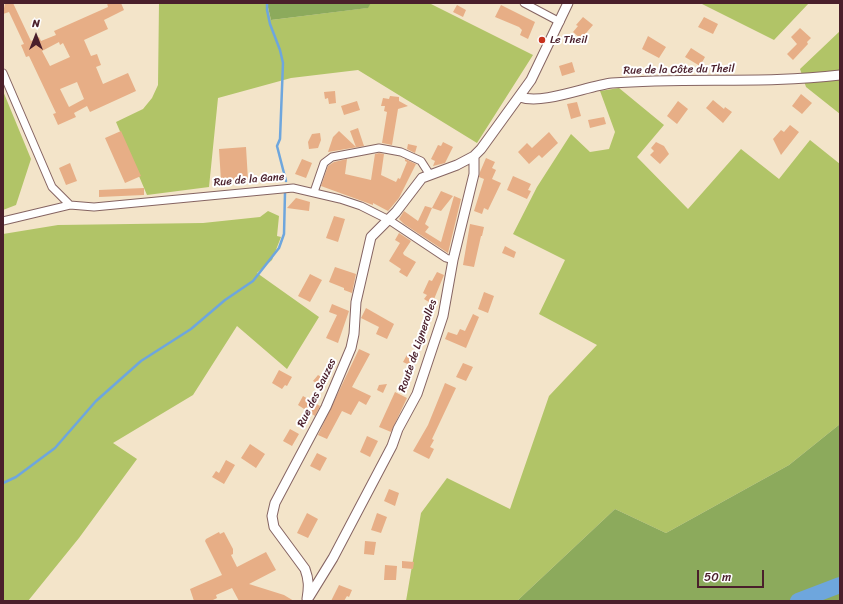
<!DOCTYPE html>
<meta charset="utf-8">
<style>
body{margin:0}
#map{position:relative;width:843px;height:604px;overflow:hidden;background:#f3e4c9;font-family:Sriracha,sans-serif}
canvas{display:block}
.frame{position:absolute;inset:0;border:4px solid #4a1f2b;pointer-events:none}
.north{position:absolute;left:16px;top:16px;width:40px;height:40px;-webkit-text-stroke:3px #fff;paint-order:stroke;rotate:0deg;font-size:11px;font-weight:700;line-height:16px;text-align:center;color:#4a1f2b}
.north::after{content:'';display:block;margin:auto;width:14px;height:18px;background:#4a1f2b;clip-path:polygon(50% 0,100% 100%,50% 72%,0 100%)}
.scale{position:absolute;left:697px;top:570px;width:67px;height:18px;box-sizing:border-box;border:2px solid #4a1f2b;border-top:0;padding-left:5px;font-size:12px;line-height:14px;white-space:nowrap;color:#4a1f2b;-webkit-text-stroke:3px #fff;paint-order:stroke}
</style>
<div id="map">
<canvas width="843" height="604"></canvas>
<div class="frame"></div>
<div class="north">N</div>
<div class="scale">50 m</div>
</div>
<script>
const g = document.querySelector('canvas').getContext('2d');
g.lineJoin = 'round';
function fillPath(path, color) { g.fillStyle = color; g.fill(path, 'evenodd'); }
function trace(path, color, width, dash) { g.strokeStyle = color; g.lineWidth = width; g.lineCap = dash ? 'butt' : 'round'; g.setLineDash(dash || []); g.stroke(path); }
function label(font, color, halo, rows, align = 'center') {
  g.font = font + ' Sriracha,sans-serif'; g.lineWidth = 4; g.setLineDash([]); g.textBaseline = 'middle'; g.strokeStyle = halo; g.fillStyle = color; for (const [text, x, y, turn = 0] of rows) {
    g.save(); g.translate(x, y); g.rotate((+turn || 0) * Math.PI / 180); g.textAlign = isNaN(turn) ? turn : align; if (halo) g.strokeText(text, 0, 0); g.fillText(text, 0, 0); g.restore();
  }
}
const green = new Path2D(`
 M 159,3 L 267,3 L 271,20 L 367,8 L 371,3 L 429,3 L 533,55 L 477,143 L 358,70 L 291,78 L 218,98 L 209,187 L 147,195 L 116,122 L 143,109 L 152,98 L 158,85 Z
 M 700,3 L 809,3 L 774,40 Z
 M 840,31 L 840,114 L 806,87 L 800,69 Z
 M 619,88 L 664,125 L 637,157 L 688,209 L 741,149 L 779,179 L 810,140 L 840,164 L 840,424 L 789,465 L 666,533 L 615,509 L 517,601 L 406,601 L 421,513 L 447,478 L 510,509 L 549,396 L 597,345 L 539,314 L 565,260 L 513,234 L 537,187 L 571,134 L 590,152 L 609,149 L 615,132 L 600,91 Z
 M 3,91 L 31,159 L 16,205 L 3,210 Z
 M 268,211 L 279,216 L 277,236 L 281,237 L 272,260 L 257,273 L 319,317 L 287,369 L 237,326 L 193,395 L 113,443 L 137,459 L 79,538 L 28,601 L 3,601 L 3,234 L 58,225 L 203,223 L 260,217 Z`);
const forest = new Path2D(`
 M 267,3 L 371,3 L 368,8 L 271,20 Z
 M 840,424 L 840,601 L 517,601 L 615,509 L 666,533 L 789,465 Z`);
const stream = new Path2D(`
 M 267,3 L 267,10 L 270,24 L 280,50 L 283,63 L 280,139 L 277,146 L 286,181
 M 3,483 L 16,477 L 55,448 L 96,401 L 141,361 L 191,329 L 225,300 L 253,281 L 279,248 L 284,234 L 285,193`);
const river = new Path2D(`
 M 798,601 L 840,585`);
const building = new Path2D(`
 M 5,3 L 13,3 L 31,41 L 39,37 L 41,41 L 56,35 L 54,31 L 108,7 L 107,3 L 121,3 L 124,10 L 104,20 L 108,29 L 84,40 L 91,56 L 97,54 L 101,65 L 96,67 L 103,84 L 128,73 L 136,91 L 90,112 L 87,106 L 74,113 L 76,117 L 58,125 L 53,114 L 56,113 L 29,56 L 26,57 L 21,45 L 24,44 L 9,12 L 3,14 ZM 59,42 L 60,45 L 63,43 L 70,57 L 50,66 L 42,51 ZM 77,82 L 84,99 L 69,107 L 60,89 Z
 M 457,5 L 466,10 L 463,17 L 453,12 Z
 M 501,5 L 535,22 L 528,39 L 520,35 L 522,30 L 519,27 L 495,17 Z
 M 583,17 L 593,25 L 581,39 L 573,32 L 578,26 L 576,25 Z
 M 704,17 L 718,24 L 713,34 L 698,27 Z
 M 800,28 L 811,38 L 807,42 L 808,44 L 793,60 L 787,54 L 797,44 L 791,37 Z
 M 648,36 L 666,47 L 659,58 L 642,49 Z
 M 691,48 L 705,57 L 700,66 L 685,57 Z
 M 572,62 L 575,72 L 562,76 L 559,66 Z
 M 335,91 L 336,103 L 329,104 L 328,98 L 325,99 L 324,92 Z
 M 801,94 L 812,103 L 802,114 L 792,106 Z
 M 390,96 L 399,97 L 399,101 L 408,106 L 398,109 L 392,145 L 382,143 L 387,112 L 384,111 L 385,106 L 381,106 L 383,98 L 389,99 Z
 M 713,100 L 724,109 L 725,107 L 732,112 L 723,123 L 706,108 Z
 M 357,101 L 360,110 L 344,115 L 341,106 Z
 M 678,101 L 688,109 L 677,124 L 667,116 Z
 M 577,102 L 581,116 L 571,119 L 567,104 Z
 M 604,117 L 606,124 L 590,128 L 588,120 Z
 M 790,125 L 799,132 L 781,155 L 773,139 L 781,130 L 784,132 Z
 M 358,128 L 364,146 L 328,152 L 333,137 L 339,131 L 356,147 L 350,131 Z
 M 121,131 L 141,176 L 125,183 L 105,138 Z
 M 549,132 L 558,143 L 542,158 L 539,155 L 529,164 L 518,152 L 527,143 L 532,148 Z
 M 320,133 L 321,140 L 318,148 L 309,149 L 308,142 L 312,134 Z
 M 443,142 L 453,147 L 445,163 L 433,166 L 435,161 L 431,159 L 438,145 L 441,146 Z
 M 656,142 L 664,146 L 669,154 L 660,164 L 650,155 L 654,151 L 651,148 Z
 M 408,144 L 417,146 L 415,153 L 407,149 Z
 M 246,147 L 248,180 L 221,181 L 219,149 Z
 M 379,153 L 384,154 L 381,175 L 396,182 L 398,178 L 400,179 L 407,162 L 405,161 L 405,159 L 416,164 L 399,198 L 388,211 L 373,203 L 373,205 L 321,186 L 328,166 L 334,162 L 347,159 L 345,174 L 371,180 L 375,154 Z
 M 486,158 L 495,162 L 492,168 L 496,170 L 492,179 L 501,183 L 488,210 L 484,208 L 482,214 L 474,211 L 484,179 L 479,177 L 480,172 Z
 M 302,159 L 312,163 L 306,178 L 295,174 Z
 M 70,163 L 77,181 L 66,185 L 59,168 Z
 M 513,176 L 531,184 L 528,190 L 531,191 L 527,199 L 507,190 Z
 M 144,188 L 144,195 L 99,197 L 99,190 Z
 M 441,191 L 453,196 L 441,211 L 432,208 Z
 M 454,196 L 461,199 L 448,253 L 404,224 L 399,219 L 404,211 L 418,221 L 425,206 L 432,208 L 425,224 L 429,227 L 425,232 L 441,242 Z
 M 296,198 L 310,202 L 309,211 L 287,208 Z
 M 334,216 L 345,219 L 338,242 L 326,238 Z
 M 470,224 L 484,227 L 482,236 L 481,236 L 474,267 L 463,265 Z
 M 399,233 L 411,241 L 403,253 L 404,255 L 416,262 L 407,277 L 399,272 L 401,269 L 389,261 L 400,243 L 395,240 Z
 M 505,246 L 516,252 L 514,258 L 502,253 Z
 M 335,267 L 356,274 L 352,293 L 344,290 L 344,288 L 329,282 Z
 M 437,272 L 444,275 L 432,304 L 424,299 L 427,295 L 423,293 L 429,280 L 432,281 Z
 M 310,274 L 322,280 L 310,302 L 298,296 Z
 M 484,292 L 494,296 L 488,313 L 478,309 Z
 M 332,304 L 349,311 L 338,343 L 326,338 L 337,315 L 329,312 Z
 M 366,308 L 394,324 L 387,339 L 376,334 L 379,327 L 361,318 Z
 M 473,314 L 479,317 L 466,348 L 445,339 L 448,332 L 457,335 L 460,329 L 465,331 Z
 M 359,349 L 370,354 L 352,387 L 371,396 L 366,405 L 359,401 L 351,415 L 342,411 L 327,439 L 318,435 Z
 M 408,353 L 418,357 L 414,367 L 403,362 Z
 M 463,363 L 473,367 L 466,381 L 456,377 Z
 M 279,370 L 292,377 L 287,386 L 285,385 L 282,389 L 272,383 Z
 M 318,375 L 326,380 L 321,386 L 313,381 Z
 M 445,383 L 456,388 L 432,439 L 434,440 L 430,447 L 434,449 L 429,459 L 413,451 L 428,425 Z
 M 387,384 L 383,393 L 377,390 L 379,385 Z
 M 395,392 L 407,398 L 391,432 L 379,427 Z
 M 303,396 L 320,406 L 315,416 L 298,405 Z
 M 290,429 L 299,434 L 292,446 L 283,441 Z
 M 367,436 L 378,441 L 370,457 L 360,452 Z
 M 250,444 L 265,454 L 256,468 L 241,458 Z
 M 317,453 L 327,458 L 320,471 L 310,466 Z
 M 226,460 L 235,465 L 224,484 L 212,477 L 216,471 L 219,473 Z
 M 389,489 L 399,493 L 395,506 L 384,501 Z
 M 307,513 L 318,519 L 308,538 L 297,533 Z
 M 377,513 L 387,517 L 381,533 L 371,530 Z
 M 219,532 L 220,534 L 224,532 L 233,549 L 233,554 L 231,555 L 237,567 L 266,552 L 276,570 L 249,584 L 284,595 L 294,601 L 239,601 L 232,588 L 216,595 L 217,598 L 211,601 L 194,601 L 190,589 L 222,575 L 205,541 L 206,539 Z
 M 365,541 L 376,542 L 374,555 L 364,554 Z
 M 402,561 L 414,562 L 413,569 L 402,568 Z
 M 385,565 L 397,566 L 396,580 L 384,580 Z
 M 339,585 L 352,590 L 349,597 L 347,596 L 344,601 L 331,601 Z`);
const minor = new Path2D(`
 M 524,3 L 560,22
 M 3,73 L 52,187 L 70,205
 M 314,192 L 324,163 L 332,157 L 379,148 L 401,152 L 421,161 L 430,175
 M 3,221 L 70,205 L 94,207 L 293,188 L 340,199 L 361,206 L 389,220 L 446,258 L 453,260`);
const tertiary = new Path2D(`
 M 520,97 C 543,105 587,86 612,83 C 688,77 764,84 840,75
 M 309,597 L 333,558 L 392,446 L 398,429 L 417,394 L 443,316 L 453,260 L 474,174 L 474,156
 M 307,599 C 309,587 309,580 305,569 L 274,527 L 272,516 L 275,503 L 326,407 L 351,348 L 354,334 L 356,302 L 371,237 L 396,212 L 422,178 L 457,165 L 474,156 L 481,149 L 531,80 L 568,3`);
const markers = [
 [542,40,4,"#c8321e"]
];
const poiNames = [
 ["Le Theil",550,40]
];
const streetNames = [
 ["Rue de la Côte du Theil",679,70,-1],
 ["Rue de la Gane",249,180,-5],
 ["Route de Lignerolles",418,346,-71],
 ["Rue des Sauzes",317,393,-64]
];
fillPath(green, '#b1c467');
fillPath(forest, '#8caa5c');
trace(stream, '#6ea6dd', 2.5);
trace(river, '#6ea6dd', 16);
fillPath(building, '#e7ae86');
trace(minor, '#856462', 9);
trace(tertiary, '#856462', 11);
trace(minor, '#fff', 7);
trace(tertiary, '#fff', 9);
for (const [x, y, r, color] of markers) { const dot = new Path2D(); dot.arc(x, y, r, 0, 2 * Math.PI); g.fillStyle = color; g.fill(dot); trace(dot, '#fff', 1.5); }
label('11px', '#4a1f2b', '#fff', poiNames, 'left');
label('11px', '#4a1f2b', '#fff', streetNames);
</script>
